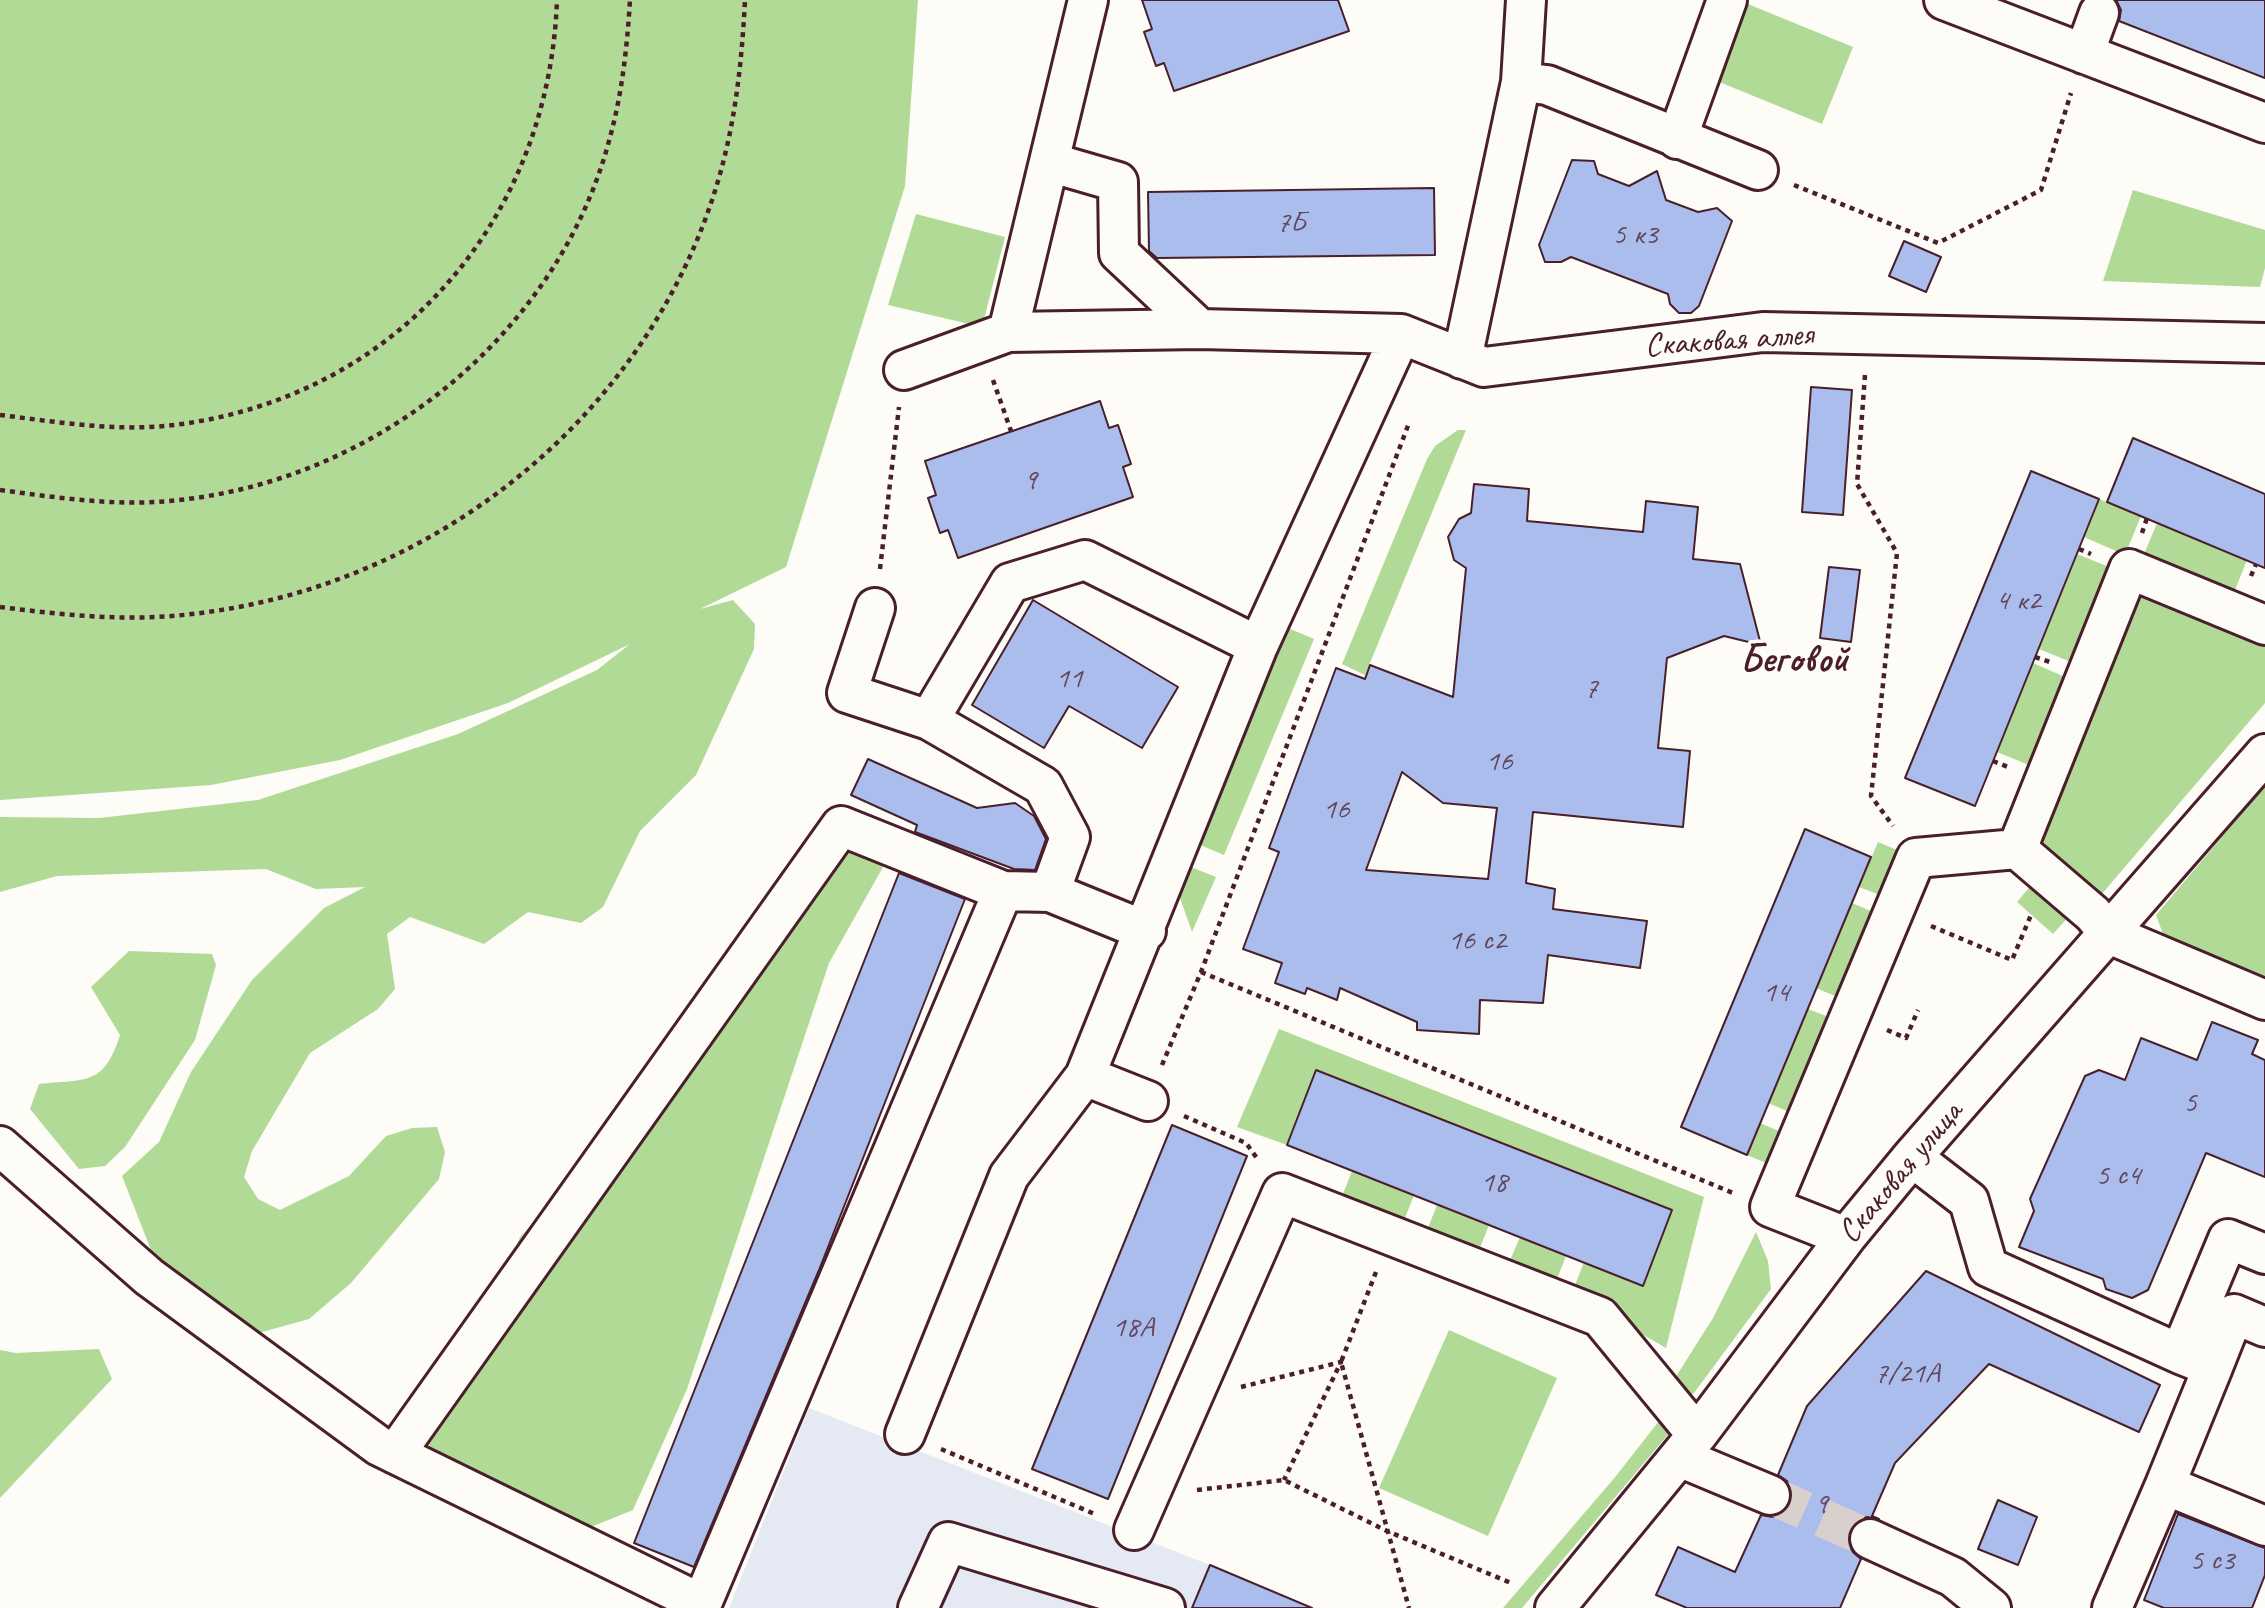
<!DOCTYPE html>
<meta charset="utf-8">
<style>
body{margin:0}
canvas{display:block;background:#fdfcf7}
</style>
<canvas width="2265" height="1608"></canvas>
<script>
const g = document.querySelector('canvas').getContext('2d');
g.lineJoin = 'round';
function fillPath(path, color) { g.fillStyle = color; g.fill(path, 'evenodd'); }
function trace(path, color, width, dash) { g.strokeStyle = color; g.lineWidth = width; g.lineCap = dash ? 'butt' : 'round'; g.setLineDash(dash || []); g.stroke(path); }
function label(font, color, halo, rows, align = 'center') {
  g.font = font + ' Caveat,sans-serif'; g.lineWidth = 7; g.setLineDash([]); g.textBaseline = 'middle'; g.strokeStyle = halo; g.fillStyle = color; for (const [text, x, y, turn = 0] of rows) {
    g.save(); g.translate(x, y); g.rotate((+turn || 0) * Math.PI / 180); g.textAlign = isNaN(turn) ? turn : align; if (halo) g.strokeText(text, 0, 0); g.fillText(text, 0, 0); g.restore();
  }
}
const built = new Path2D(`
 M 809,1408 L 1210,1565 L 1312,1608 L 729,1608 Z`);
const green = new Path2D(`
 M 0,0 L 918,0 L 905,186 L 786,567 L 700,609 L 733,600 L 755,624 L 754,649 L 696,775 L 640,831 L 603,907 L 581,923 L 528,912 L 484,944 L 410,917 L 387,934 L 395,989 L 378,1009 L 310,1053 L 252,1151 L 244,1177 L 258,1199 L 280,1210 L 349,1176 L 386,1136 L 412,1128 L 437,1127 L 445,1152 L 439,1179 L 351,1283 L 309,1319 L 255,1334 L 190,1293 L 151,1250 L 122,1176 L 159,1142 L 191,1072 L 252,980 L 324,908 L 365,887 L 316,889 L 266,869 L 57,876 L 0,892 L 0,817 L 99,818 L 258,800 L 458,734 L 597,670 L 630,644 L 508,703 L 340,760 L 211,785 L 0,800 Z
 M 1743,2 L 1853,47 L 1822,124 L 1712,79 Z
 M 2133,190 L 2265,230 L 2265,268 L 2260,287 L 2103,281 Z
 M 916,214 L 1005,237 L 982,327 L 888,305 Z
 M 1458,430 L 1466,430 L 1365,675 L 1342,664 L 1427,459 L 1435,446 Z
 M 2099,499 L 2141,516 L 2125,555 L 2084,537 Z
 M 2157,523 L 2247,560 L 2233,595 L 2142,559 Z
 M 2077,554 L 2109,567 L 2071,662 L 2039,649 Z
 M 2137,591 L 2265,639 L 2265,703 L 2095,902 L 2042,846 L 2040,837 Z
 M 1288,628 L 1314,639 L 1224,855 L 1198,844 Z
 M 2033,663 L 2065,677 L 2029,765 L 1997,752 Z
 M 2265,786 L 2265,976 L 2163,934 L 2156,915 Z
 M 1878,842 L 1904,853 L 1885,897 L 1859,887 Z
 M 825,843 L 852,844 L 883,867 L 829,963 L 687,1389 L 633,1510 L 586,1529 L 444,1463 L 427,1443 L 470,1366 L 520,1237 L 621,1131 L 713,1019 L 783,871 L 799,850 Z
 M 1191,867 L 1216,877 L 1192,932 L 1179,895 Z
 M 2034,882 L 2071,914 L 2053,934 L 2017,902 Z
 M 1852,903 L 1878,914 L 1842,999 L 1816,988 Z
 M 129,951 L 212,954 L 216,965 L 195,1040 L 125,1147 L 105,1166 L 79,1169 L 30,1109 L 39,1084 C 86,1079 104,1086 120,1035 L 91,987 Z
 M 1808,1009 L 1834,1019 L 1794,1114 L 1768,1103 Z
 M 1279,1029 L 1704,1197 L 1666,1348 L 1581,1299 L 1575,1285 L 1584,1262 L 1643,1285 L 1672,1210 L 1316,1070 L 1287,1145 L 1237,1127 Z
 M 1760,1123 L 1786,1134 L 1773,1166 L 1747,1155 Z
 M 1352,1171 L 1414,1195 L 1403,1223 L 1341,1199 Z
 M 1437,1205 L 1489,1225 L 1478,1253 L 1426,1233 Z
 M 1756,1232 L 1768,1261 L 1771,1289 L 1694,1393 L 1689,1395 L 1670,1386 L 1713,1318 Z
 M 1520,1237 L 1566,1256 L 1555,1284 L 1508,1265 Z
 M 1449,1330 L 1557,1378 L 1488,1536 L 1379,1488 Z
 M 99,1349 L 112,1379 L 0,1498 L 0,1350 L 16,1353 Z
 M 1659,1421 L 1666,1423 L 1671,1431 L 1522,1608 L 1503,1608 L 1616,1476 Z`);
const building = new Path2D(`
 M 1142,0 L 1338,0 L 1349,31 L 1174,91 L 1164,63 L 1156,66 L 1144,32 L 1152,29 Z
 M 2116,0 L 2265,0 L 2265,78 L 2119,21 L 2121,10 Z
 M 1572,160 L 1594,161 L 1598,174 L 1629,186 L 1657,171 L 1666,200 L 1698,212 L 1717,208 L 1732,221 L 1699,306 L 1691,313 L 1679,313 L 1670,304 L 1668,294 L 1571,257 L 1561,262 L 1545,262 L 1539,245 Z
 M 1434,188 L 1435,255 L 1157,258 L 1149,251 L 1148,192 Z
 M 1904,241 L 1941,257 L 1926,292 L 1889,276 Z
 M 1811,387 L 1852,390 L 1843,515 L 1802,512 Z
 M 1100,401 L 1109,428 L 1118,425 L 1131,464 L 1123,467 L 1133,497 L 958,558 L 948,530 L 940,533 L 928,498 L 936,495 L 925,461 Z
 M 2133,438 L 2265,494 L 2265,568 L 2107,502 Z
 M 2031,471 L 2099,499 L 1975,806 L 1905,778 Z
 M 1474,484 L 1529,489 L 1527,521 L 1643,532 L 1646,501 L 1698,507 L 1693,559 L 1740,564 L 1761,645 L 1724,636 L 1667,658 L 1658,748 L 1690,751 L 1683,827 L 1533,812 L 1526,883 L 1555,889 L 1553,909 L 1647,921 L 1640,968 L 1548,955 L 1543,1003 L 1480,1000 L 1479,1034 L 1417,1030 L 1417,1022 L 1340,988 L 1337,1000 L 1307,988 L 1305,994 L 1275,983 L 1282,963 L 1243,949 L 1279,852 L 1269,848 L 1336,668 L 1365,679 L 1370,665 L 1453,697 L 1466,568 L 1454,560 L 1448,537 L 1459,519 L 1471,513 ZM 1402,772 L 1443,803 L 1497,808 L 1488,879 L 1366,870 Z
 M 1829,567 L 1860,570 L 1851,642 L 1820,638 Z
 M 1033,600 L 1178,687 L 1142,748 L 1069,706 L 1044,748 L 972,705 Z
 M 868,759 L 977,808 L 1015,803 L 1034,816 L 1046,839 L 1035,870 L 1014,869 L 915,832 L 917,825 L 851,795 Z
 M 1805,829 L 1871,857 L 1747,1155 L 1681,1127 Z
 M 899,873 L 965,899 L 819,1270 L 694,1567 L 634,1543 Z
 M 2212,1022 L 2258,1040 L 2252,1054 L 2265,1060 L 2265,1177 L 2206,1153 L 2148,1290 L 2132,1298 L 2106,1289 L 2103,1279 L 2019,1247 L 2034,1211 L 2030,1199 L 2085,1076 L 2099,1070 L 2125,1080 L 2141,1038 L 2197,1060 Z
 M 1316,1070 L 1672,1210 L 1643,1286 L 1287,1145 Z
 M 1172,1125 L 1247,1156 L 1108,1499 L 1032,1469 Z
 M 1926,1271 L 2160,1385 L 2139,1432 L 1989,1364 L 1895,1463 L 1872,1516 L 1879,1519 L 1867,1517 L 1857,1522 L 1850,1529 L 1848,1542 L 1853,1552 L 1861,1559 L 1840,1608 L 1687,1608 L 1656,1595 L 1678,1547 L 1735,1572 L 1761,1515 L 1773,1517 L 1784,1512 L 1790,1504 L 1792,1492 L 1787,1481 L 1778,1475 L 1807,1406 Z
 M 1998,1500 L 2037,1517 L 2018,1565 L 1978,1549 Z
 M 2178,1514 L 2265,1548 L 2265,1575 L 2252,1608 L 2164,1608 L 2144,1600 Z
 M 1210,1565 L 1312,1608 L 1192,1608 Z`);
const minorTunnel = new Path2D(`
 M 1770,1495 L 1870,1539`);
const path = new Path2D(`
 M 1794,185 L 1938,243 L 2041,190 L 2071,93
 M 1865,375 L 1857,484 L 1897,553 L 1871,796 L 1893,826
 M 993,380 L 1011,431
 M 0,415 C 58,422 116,432 174,425 C 396,398 549,221 557,0
 M 0,490 C 60,498 119,507 179,500 C 377,479 557,335 609,141 C 622,95 627,48 630,0
 M 2142,533 L 2147,518
 M 2079,549 L 2091,554
 M 880,569 L 899,407
 M 2251,576 L 2256,564
 M 0,607 C 64,615 128,622 192,614 C 436,587 653,413 720,174 C 736,117 742,59 745,0
 M 2035,657 L 2050,662
 M 1993,761 L 2008,767
 M 1931,926 L 2012,960 L 2031,915
 M 1201,972 L 1733,1193
 M 1887,1030 L 1906,1038 L 1918,1010
 M 1162,1065 L 1201,972 L 1409,423
 M 1184,1116 L 1246,1143 L 1259,1161
 M 1376,1272 L 1341,1362 L 1409,1608
 M 1241,1387 L 1341,1362 L 1284,1480
 M 941,1449 L 1097,1515
 M 1197,1490 L 1284,1480 L 1387,1531 L 1511,1583`);
const minor = new Path2D(`
 M 1088,0 L 1008,332 L 1200,329 L 1401,334 L 1484,367 L 1763,332 L 2265,343
 M 1944,0 L 2265,123
 M 2084,54 L 2099,13
 M 1521,82 L 1547,85 L 1758,170
 M 1677,139 L 1727,0
 M 1049,162 L 1118,182 L 1119,253 L 1200,329
 M 1462,359 L 1521,82 L 1526,0
 M 904,370 L 1008,332
 M 875,608 L 847,693 L 929,720 L 1010,583 L 1085,560 L 1258,646
 M 929,720 L 1043,786 L 1070,837 L 1050,892
 M 2017,849 L 2093,914 L 2109,934 L 2265,1000
 M 1085,1076 L 1148,1101
 M 0,1146 L 149,1277 L 379,1446 L 702,1604
 M 1912,1157 L 1969,1201 L 1988,1267 L 2180,1354 L 2228,1239 L 2265,1254
 M 1846,1237 L 1770,1207 L 1916,858 L 2017,849 L 2129,569 L 2265,625
 M 2180,1354 L 2213,1367 L 2165,1485 L 2265,1526
 M 2213,1367 L 2234,1314 L 2265,1327
 M 905,1434 L 1009,1176 L 1085,1076 L 1258,646 L 1401,334
 M 395,1454 L 841,826 L 1003,891
 M 1679,1457 L 1770,1495
 M 1134,1530 L 1282,1193 L 1600,1317 L 1697,1435
 M 1870,1539 L 1953,1577 L 1991,1608
 M 700,1608 L 1003,891 L 1050,892 L 1146,931
 M 918,1608 L 948,1542 L 1165,1608
 M 1555,1608 L 1697,1435 L 1846,1237 L 1912,1157 L 2265,754
 M 2112,1608 L 2165,1485`);
const numberNames = [
 ["7Б",1291,223],
 ["5 к3",1635,235],
 ["9",1030,481],
 ["4 к2",2018,601],
 ["11",1069,679],
 ["7",1591,689],
 ["16",1499,762],
 ["16",1336,810],
 ["16 с2",1477,941],
 ["14",1776,993],
 ["5",2190,1103],
 ["5 с4",2118,1176],
 ["18",1494,1183],
 ["18А",1133,1328],
 ["7/21А",1907,1374],
 ["9",1821,1505],
 ["5 с3",2212,1561]
];
const streetNames = [
 ["Скаковая аллея",1729,341,-4],
 ["Скаковая улица",1901,1173,-50]
];
const districtNames = [
 ["Беговой",1794,661]
];
fillPath(built, '#e4e9f4');
fillPath(green, '#b1da97');
fillPath(building, '#aabdec');
trace(building, '#4a1f2b', 2);
trace(minorTunnel, '#d9d0ce', 38, [38, 19]);
trace(minor, '#4a1f2b', 44);
trace(path, '#4a1f2b', 4.5, [5, 5]);
trace(minor, '#fdfcf7', 38);
label('30px', '#62465b', null, numberNames);
label('33px', '#4a1f2b', '#fdfcf7', streetNames);
label('bold 40px', '#4a1f2b', '#fdfcf7', districtNames);
</script>
